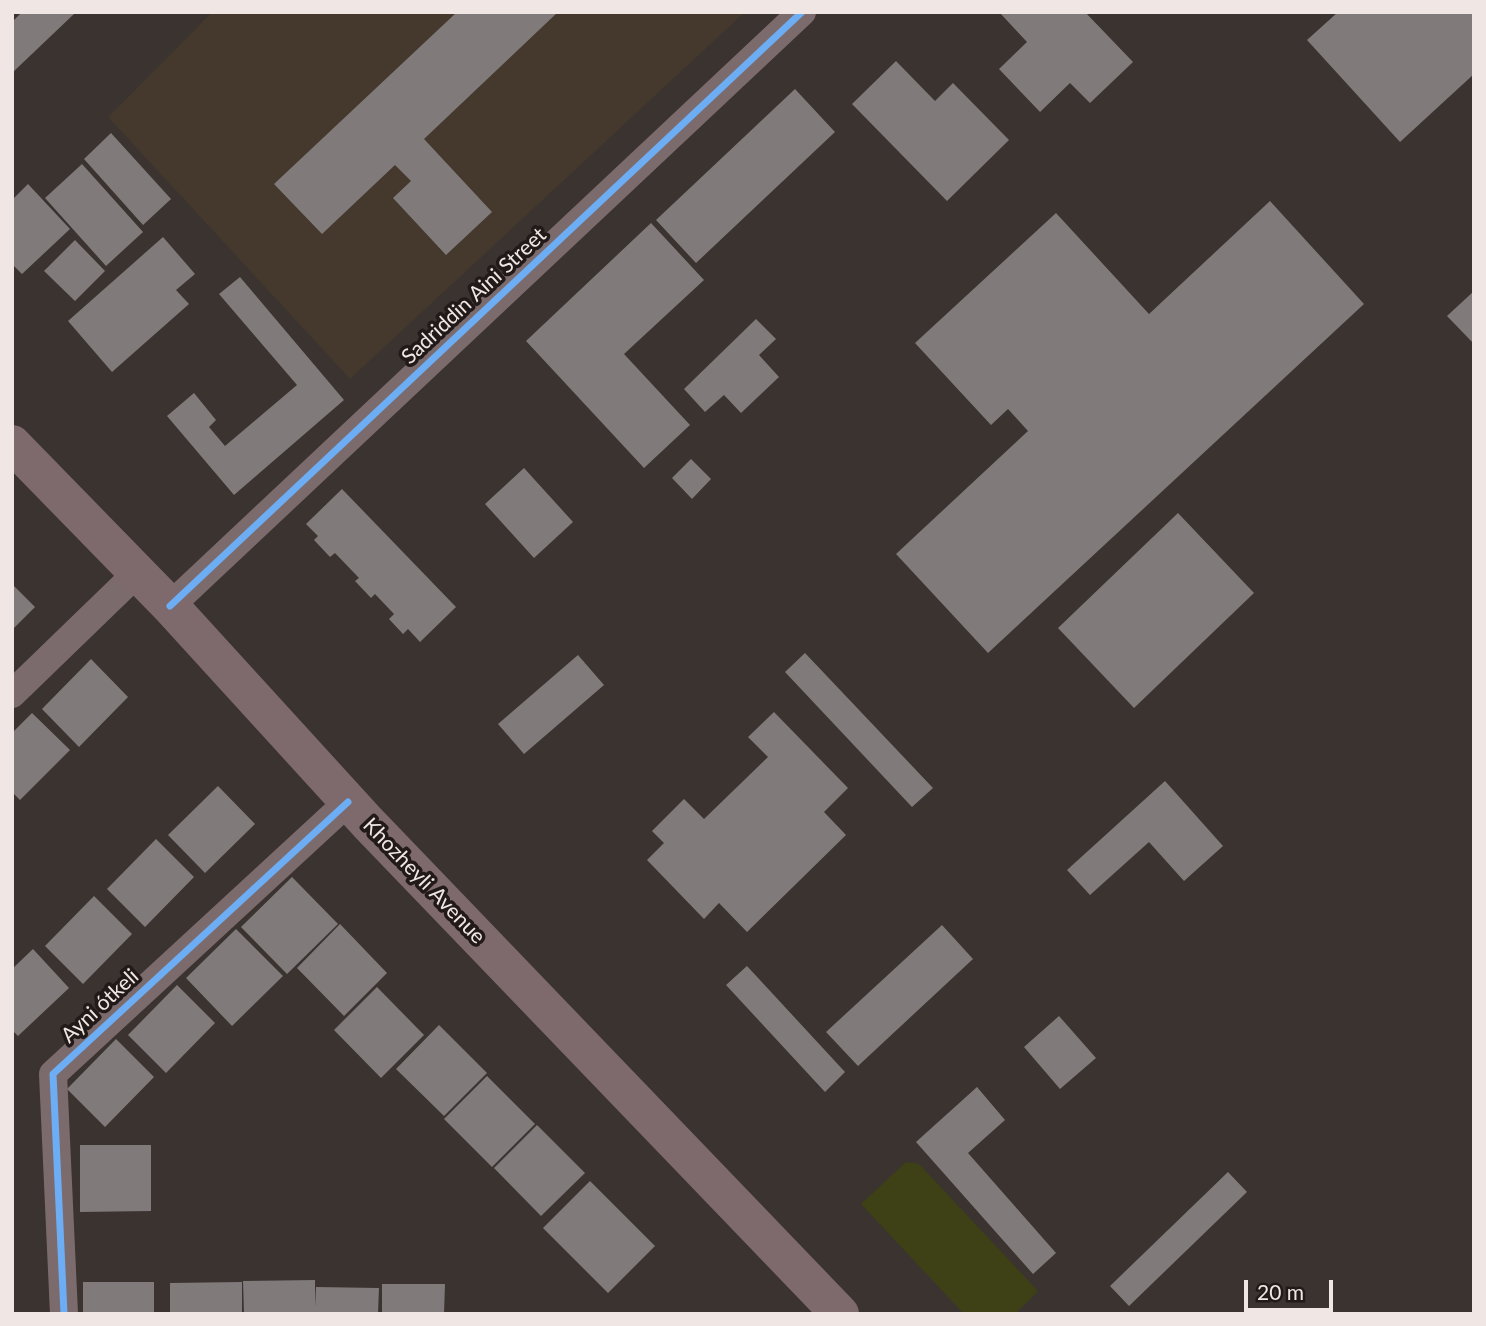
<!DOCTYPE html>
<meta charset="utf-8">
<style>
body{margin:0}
#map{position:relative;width:1486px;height:1326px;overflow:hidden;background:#3a3330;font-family:Lato,sans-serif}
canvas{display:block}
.frame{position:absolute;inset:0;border:14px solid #f0e7e4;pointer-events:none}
.scale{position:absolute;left:1244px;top:1280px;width:89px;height:32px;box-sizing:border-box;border:4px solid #f0e7e4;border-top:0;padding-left:9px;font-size:21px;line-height:24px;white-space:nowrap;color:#f0e7e4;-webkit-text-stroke:5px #211a18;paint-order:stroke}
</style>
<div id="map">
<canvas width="1486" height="1326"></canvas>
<div class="frame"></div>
<div class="scale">20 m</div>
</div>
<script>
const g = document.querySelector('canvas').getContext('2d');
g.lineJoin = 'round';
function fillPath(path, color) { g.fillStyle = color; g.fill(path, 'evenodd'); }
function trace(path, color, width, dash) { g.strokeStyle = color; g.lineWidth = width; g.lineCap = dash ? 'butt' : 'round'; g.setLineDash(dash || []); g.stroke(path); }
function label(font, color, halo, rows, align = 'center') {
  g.font = font + ' Lato,sans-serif'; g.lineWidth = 7; g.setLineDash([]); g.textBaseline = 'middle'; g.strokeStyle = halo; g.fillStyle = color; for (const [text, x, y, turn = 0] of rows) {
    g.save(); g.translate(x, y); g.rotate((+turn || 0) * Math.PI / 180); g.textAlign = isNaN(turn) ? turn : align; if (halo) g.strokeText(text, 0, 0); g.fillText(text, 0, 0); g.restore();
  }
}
const education = new Path2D(`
 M 212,12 L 745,12 L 350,379 L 108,117 Z`);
const green = new Path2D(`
 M 906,1162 L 919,1164 L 1038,1291 L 1015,1314 L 964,1314 L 861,1204 Z`);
const building = new Path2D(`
 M 22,12 L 74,14 L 12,73 L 12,22 Z
 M 457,12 L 558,12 L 424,139 L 492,212 L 446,255 L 393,198 L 411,181 L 395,165 L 322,234 L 274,184 Z
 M 999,12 L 1085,12 L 1133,62 L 1090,103 L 1070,83 L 1040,112 L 999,69 L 1027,42 Z
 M 1338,12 L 1474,12 L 1474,74 L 1400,142 L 1307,40 Z
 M 896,61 L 935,101 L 953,83 L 1009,140 L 947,201 L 852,104 Z
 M 795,89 L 835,132 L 696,263 L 656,220 Z
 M 111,133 L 171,199 L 143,225 L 84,159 Z
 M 82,164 L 143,232 L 106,266 L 45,198 Z
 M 28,184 L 70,229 L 22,274 L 12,264 L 12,200 Z
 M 1270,201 L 1364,304 L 988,653 L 896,554 L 1028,431 L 1008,409 L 991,425 L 915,343 L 1056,213 L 1149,314 Z
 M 651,223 L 704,280 L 624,354 L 690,425 L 644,468 L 526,341 Z
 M 163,237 L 195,274 L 176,290 L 189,304 L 112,372 L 68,321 Z
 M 75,240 L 105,271 L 75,301 L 44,271 Z
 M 240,277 L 344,400 L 234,495 L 167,416 L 194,393 L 216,420 L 209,427 L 225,446 L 297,385 L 219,294 Z
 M 1474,291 L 1474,344 L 1447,316 Z
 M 756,319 L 776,339 L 759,355 L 779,377 L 741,413 L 724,395 L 705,412 L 684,389 Z
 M 691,459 L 711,479 L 692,499 L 672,478 Z
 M 524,468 L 573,522 L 534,558 L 485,504 Z
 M 342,489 L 456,607 L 420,642 L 408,629 L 403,634 L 389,619 L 394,614 L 375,594 L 371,598 L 355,581 L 359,578 L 335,553 L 330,557 L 314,540 L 318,536 L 306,524 Z
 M 1178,513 L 1254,593 L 1134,708 L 1058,628 Z
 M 12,584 L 35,607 L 12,630 Z
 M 805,653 L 933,788 L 912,807 L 785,672 Z
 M 578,655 L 604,685 L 524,754 L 498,724 Z
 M 91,659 L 128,697 L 79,747 L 42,709 Z
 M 774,712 L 848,788 L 824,812 L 846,835 L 747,932 L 719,903 L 704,919 L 647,860 L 664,843 L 652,831 L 684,799 L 704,819 L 768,757 L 748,737 Z
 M 32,713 L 70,750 L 20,800 L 12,792 L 12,733 Z
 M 1165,781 L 1223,846 L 1184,881 L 1149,842 L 1090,895 L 1067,870 Z
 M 218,786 L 255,824 L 205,873 L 168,835 Z
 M 156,839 L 194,877 L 145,927 L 107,889 Z
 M 292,877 L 338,924 L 287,974 L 241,927 Z
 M 94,896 L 132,934 L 83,984 L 45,946 Z
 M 340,924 L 387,973 L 344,1016 L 297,968 Z
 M 942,925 L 973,959 L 858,1066 L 826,1032 Z
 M 236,929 L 283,976 L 232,1026 L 186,978 Z
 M 33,949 L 69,988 L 18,1036 L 12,1030 L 12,969 Z
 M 747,966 L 845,1072 L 825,1092 L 726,985 Z
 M 177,985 L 215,1023 L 166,1073 L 128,1035 Z
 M 377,987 L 424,1035 L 381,1078 L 334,1030 Z
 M 1059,1016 L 1096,1058 L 1060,1089 L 1024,1047 Z
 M 439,1025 L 487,1073 L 444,1116 L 396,1069 Z
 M 116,1039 L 154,1077 L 105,1127 L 67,1089 Z
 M 487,1076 L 535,1124 L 492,1167 L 444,1119 Z
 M 977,1087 L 1005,1120 L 968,1153 L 1056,1253 L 1033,1274 L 916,1142 Z
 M 537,1125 L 585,1173 L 541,1216 L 494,1168 Z
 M 80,1145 L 151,1145 L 151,1211 L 80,1212 Z
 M 1228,1172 L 1247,1192 L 1129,1306 L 1110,1286 Z
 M 590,1181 L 655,1246 L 608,1293 L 543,1228 Z
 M 315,1280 L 315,1307 L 316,1287 L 379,1288 L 378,1314 L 244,1314 L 243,1281 Z
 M 83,1282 L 154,1282 L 154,1314 L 83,1314 Z
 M 242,1282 L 242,1314 L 170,1314 L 170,1283 Z
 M 382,1284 L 445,1284 L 444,1314 L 382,1314 Z`);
const minor = new Path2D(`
 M 170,606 L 802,12
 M 12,694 L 137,573
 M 64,1314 L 53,1074 L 348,802`);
const primary = new Path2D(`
 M 12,444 L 170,606 L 368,823 L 840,1314`);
const cycleway = new Path2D(`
 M 170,606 L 802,12
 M 64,1314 L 53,1074 L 348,802`);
const streetNames = [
 ["Sadriddin Aini Street",474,296,-43],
 ["Khozheyli Avenue",424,881,46],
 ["Ayni ótkeli",100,1006,-43]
];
fillPath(education, '#44392c');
fillPath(green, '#3e4116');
fillPath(building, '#807a7a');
trace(minor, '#7c6b6d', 28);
trace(primary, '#7e6a6c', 38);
trace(cycleway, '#6dadf4', 7);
label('21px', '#f0e7e4', '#211a18', streetNames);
</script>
